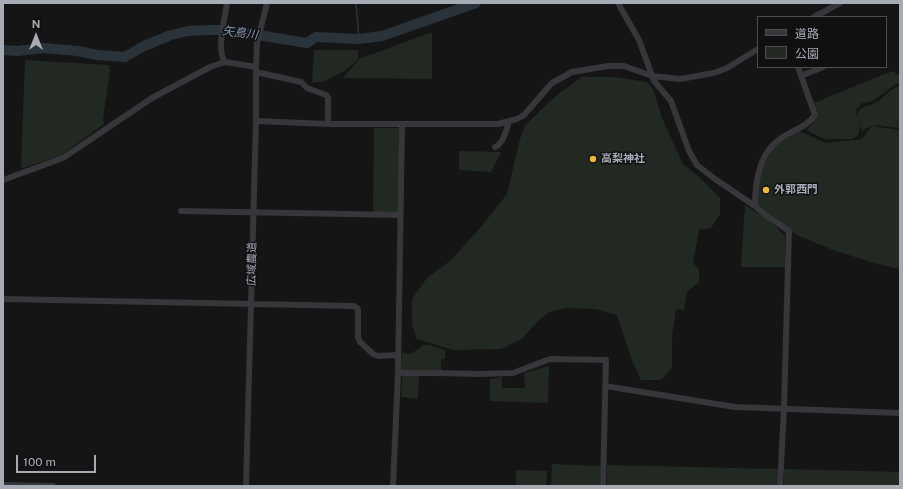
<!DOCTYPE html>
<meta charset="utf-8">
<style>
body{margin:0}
#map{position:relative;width:903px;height:489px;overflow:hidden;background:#151516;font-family:"Public Sans","Noto Sans JP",sans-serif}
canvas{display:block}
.frame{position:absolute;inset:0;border:4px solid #a7abb6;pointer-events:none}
.legend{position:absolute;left:757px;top:16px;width:130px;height:52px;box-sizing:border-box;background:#101011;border:1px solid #4c4e53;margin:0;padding:5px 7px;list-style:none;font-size:12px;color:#a7abb6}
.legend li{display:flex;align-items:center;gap:8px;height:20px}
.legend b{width:20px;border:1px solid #4c4e53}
.north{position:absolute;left:16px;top:16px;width:40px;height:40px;-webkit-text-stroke:3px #101011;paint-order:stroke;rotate:0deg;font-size:11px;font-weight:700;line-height:16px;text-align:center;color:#a7abb6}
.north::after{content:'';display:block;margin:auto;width:14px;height:18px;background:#a7abb6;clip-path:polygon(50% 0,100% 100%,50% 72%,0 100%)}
.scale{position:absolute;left:16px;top:455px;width:80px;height:18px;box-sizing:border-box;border:2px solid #a7abb6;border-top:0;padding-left:5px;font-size:12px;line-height:14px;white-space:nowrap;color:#a7abb6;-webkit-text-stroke:3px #101011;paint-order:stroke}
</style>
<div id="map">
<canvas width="903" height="489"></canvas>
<div class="frame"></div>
<ul class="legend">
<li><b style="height:5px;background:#36363b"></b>道路</li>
<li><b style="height:11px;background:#212922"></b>公園</li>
</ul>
<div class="north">N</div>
<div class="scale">100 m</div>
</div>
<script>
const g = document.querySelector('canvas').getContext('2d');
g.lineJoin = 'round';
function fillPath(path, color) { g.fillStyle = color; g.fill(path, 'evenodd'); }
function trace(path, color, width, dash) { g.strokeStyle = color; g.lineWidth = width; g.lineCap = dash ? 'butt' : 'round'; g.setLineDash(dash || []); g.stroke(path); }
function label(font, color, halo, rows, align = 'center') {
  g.font = font + ' "Public Sans","Noto Sans JP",sans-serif'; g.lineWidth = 3; g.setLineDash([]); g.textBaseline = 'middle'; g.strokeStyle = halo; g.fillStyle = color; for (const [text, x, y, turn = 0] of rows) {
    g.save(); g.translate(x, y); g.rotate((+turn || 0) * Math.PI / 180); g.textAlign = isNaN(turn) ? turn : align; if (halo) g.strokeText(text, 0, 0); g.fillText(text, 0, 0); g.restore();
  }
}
const green = new Path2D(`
 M 432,32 L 432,79 L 343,78 L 359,59 Z
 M 314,50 L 358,50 L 358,59 L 353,64 L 343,72 L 323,82 L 312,82 Z
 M 25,60 L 109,65 L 110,71 L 103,119 L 104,124 L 60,156 L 23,168 L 21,166 Z
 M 892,71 L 900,76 L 900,84 L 896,84 L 873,101 L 862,103 L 856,110 L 860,127 L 858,135 L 853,139 L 824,139 L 806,130 C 817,120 817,118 814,103 Z
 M 582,77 L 614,77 L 647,82 L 654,91 L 662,118 L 683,164 L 698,176 L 720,198 L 720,214 L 711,228 L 699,230 L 693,263 L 699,269 L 699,282 L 687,292 L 684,310 L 676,309 L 672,337 L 672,368 L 661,380 L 641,380 L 633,363 L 617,315 L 596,309 L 566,308 L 549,312 L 537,322 L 522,339 L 501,349 L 453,350 L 417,339 L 412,325 L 412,299 L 427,278 L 451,260 L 481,227 L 507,194 L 520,139 L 525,125 L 557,95 Z
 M 899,86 L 900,87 L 900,128 L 875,125 L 872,126 L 900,130 L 900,269 L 874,263 L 833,250 L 799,236 L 777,222 L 755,206 L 759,174 L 776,142 L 797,130 L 826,143 L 862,139 L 872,126 L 865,129 L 862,132 L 858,117 L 858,112 C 866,104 867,107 875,103 C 884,98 889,89 899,86 Z
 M 374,128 L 400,128 L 399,214 L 373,213 Z
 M 459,151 L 501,152 L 491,172 L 459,170 Z
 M 745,205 L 771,222 L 785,236 L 785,267 L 741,267 Z
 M 423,345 L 429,345 L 445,350 L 445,359 L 441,359 L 441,370 L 401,370 L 402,353 L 411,354 Z
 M 549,366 L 548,403 L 490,401 L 490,379 L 502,377 L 502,388 L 525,388 L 524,373 Z
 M 402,376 L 419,376 L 418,399 L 401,397 Z
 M 552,464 L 601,466 L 600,486 L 551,486 Z
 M 607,465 L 778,469 L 777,486 L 607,486 Z
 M 784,469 L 900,472 L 900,486 L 784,486 Z
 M 516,470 L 547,471 L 546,486 L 516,486 Z`);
const stream = new Path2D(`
 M 356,3 L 359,39`);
const river = new Path2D(`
 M 3,50 L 17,51 L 43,48 L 78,51 L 97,55 L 125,57 L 144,46 L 171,35 L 188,31 L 210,30 L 227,30 L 307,43 L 316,37 L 359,39 L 382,36 L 476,3`);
const minor = new Path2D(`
 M 618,3 L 639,40 L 654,81 L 671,101 L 689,151 L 697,165 L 715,179 L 755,206 L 764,214 L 789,231 L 784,408 L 780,486
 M 814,17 L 840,3
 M 225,62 C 216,50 225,18 227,3
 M 256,72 L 301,82 L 307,88 L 326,95 L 328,97 L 328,124
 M 801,76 L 823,67
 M 256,121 L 328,124 L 498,124 L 517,119 L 524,115 L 552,83 L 572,72 L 608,66 L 624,66 L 652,76 L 680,79 L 714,73 L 727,68 L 758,49
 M 495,147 C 504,143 506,131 509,121
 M 3,180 L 63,158 L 152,98 L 210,67 L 225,62 L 256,67
 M 755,206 C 755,182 759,153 780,139 C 792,130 806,128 815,115 L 798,67
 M 181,211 L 401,215
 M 3,299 L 354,306 L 358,309 L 358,337 L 360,342 L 373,354 L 378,356 L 398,355
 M 398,373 L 436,373 L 480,374 L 513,373 L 550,359 L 606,360 L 603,486
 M 605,386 L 735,407 L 900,413
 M 3,485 L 53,486
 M 246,486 L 256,121 L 256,67 L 257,43 L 267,3
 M 393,486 L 398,373 L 402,125`);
const markers = [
 [593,159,4,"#edb936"],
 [766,190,4,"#edb936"]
];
const poiNames = [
 ["高梨神社",601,159],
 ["外郭西門",774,190]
];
const streetNames = [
 ["広域農道",252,264,-89]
];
const waterNames = [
 ["矢島川",240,33,7]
];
fillPath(green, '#212922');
trace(stream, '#2b333a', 1.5);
trace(river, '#2b333a', 10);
trace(minor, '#36363b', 6);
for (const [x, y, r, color] of markers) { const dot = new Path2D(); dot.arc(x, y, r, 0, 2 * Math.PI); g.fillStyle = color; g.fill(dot); trace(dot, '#101011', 1.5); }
label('bold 11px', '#a7abb6', '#101011', poiNames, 'left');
label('11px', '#a7abb6', '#101011', streetNames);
label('italic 12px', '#7f96b1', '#101011', waterNames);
</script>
